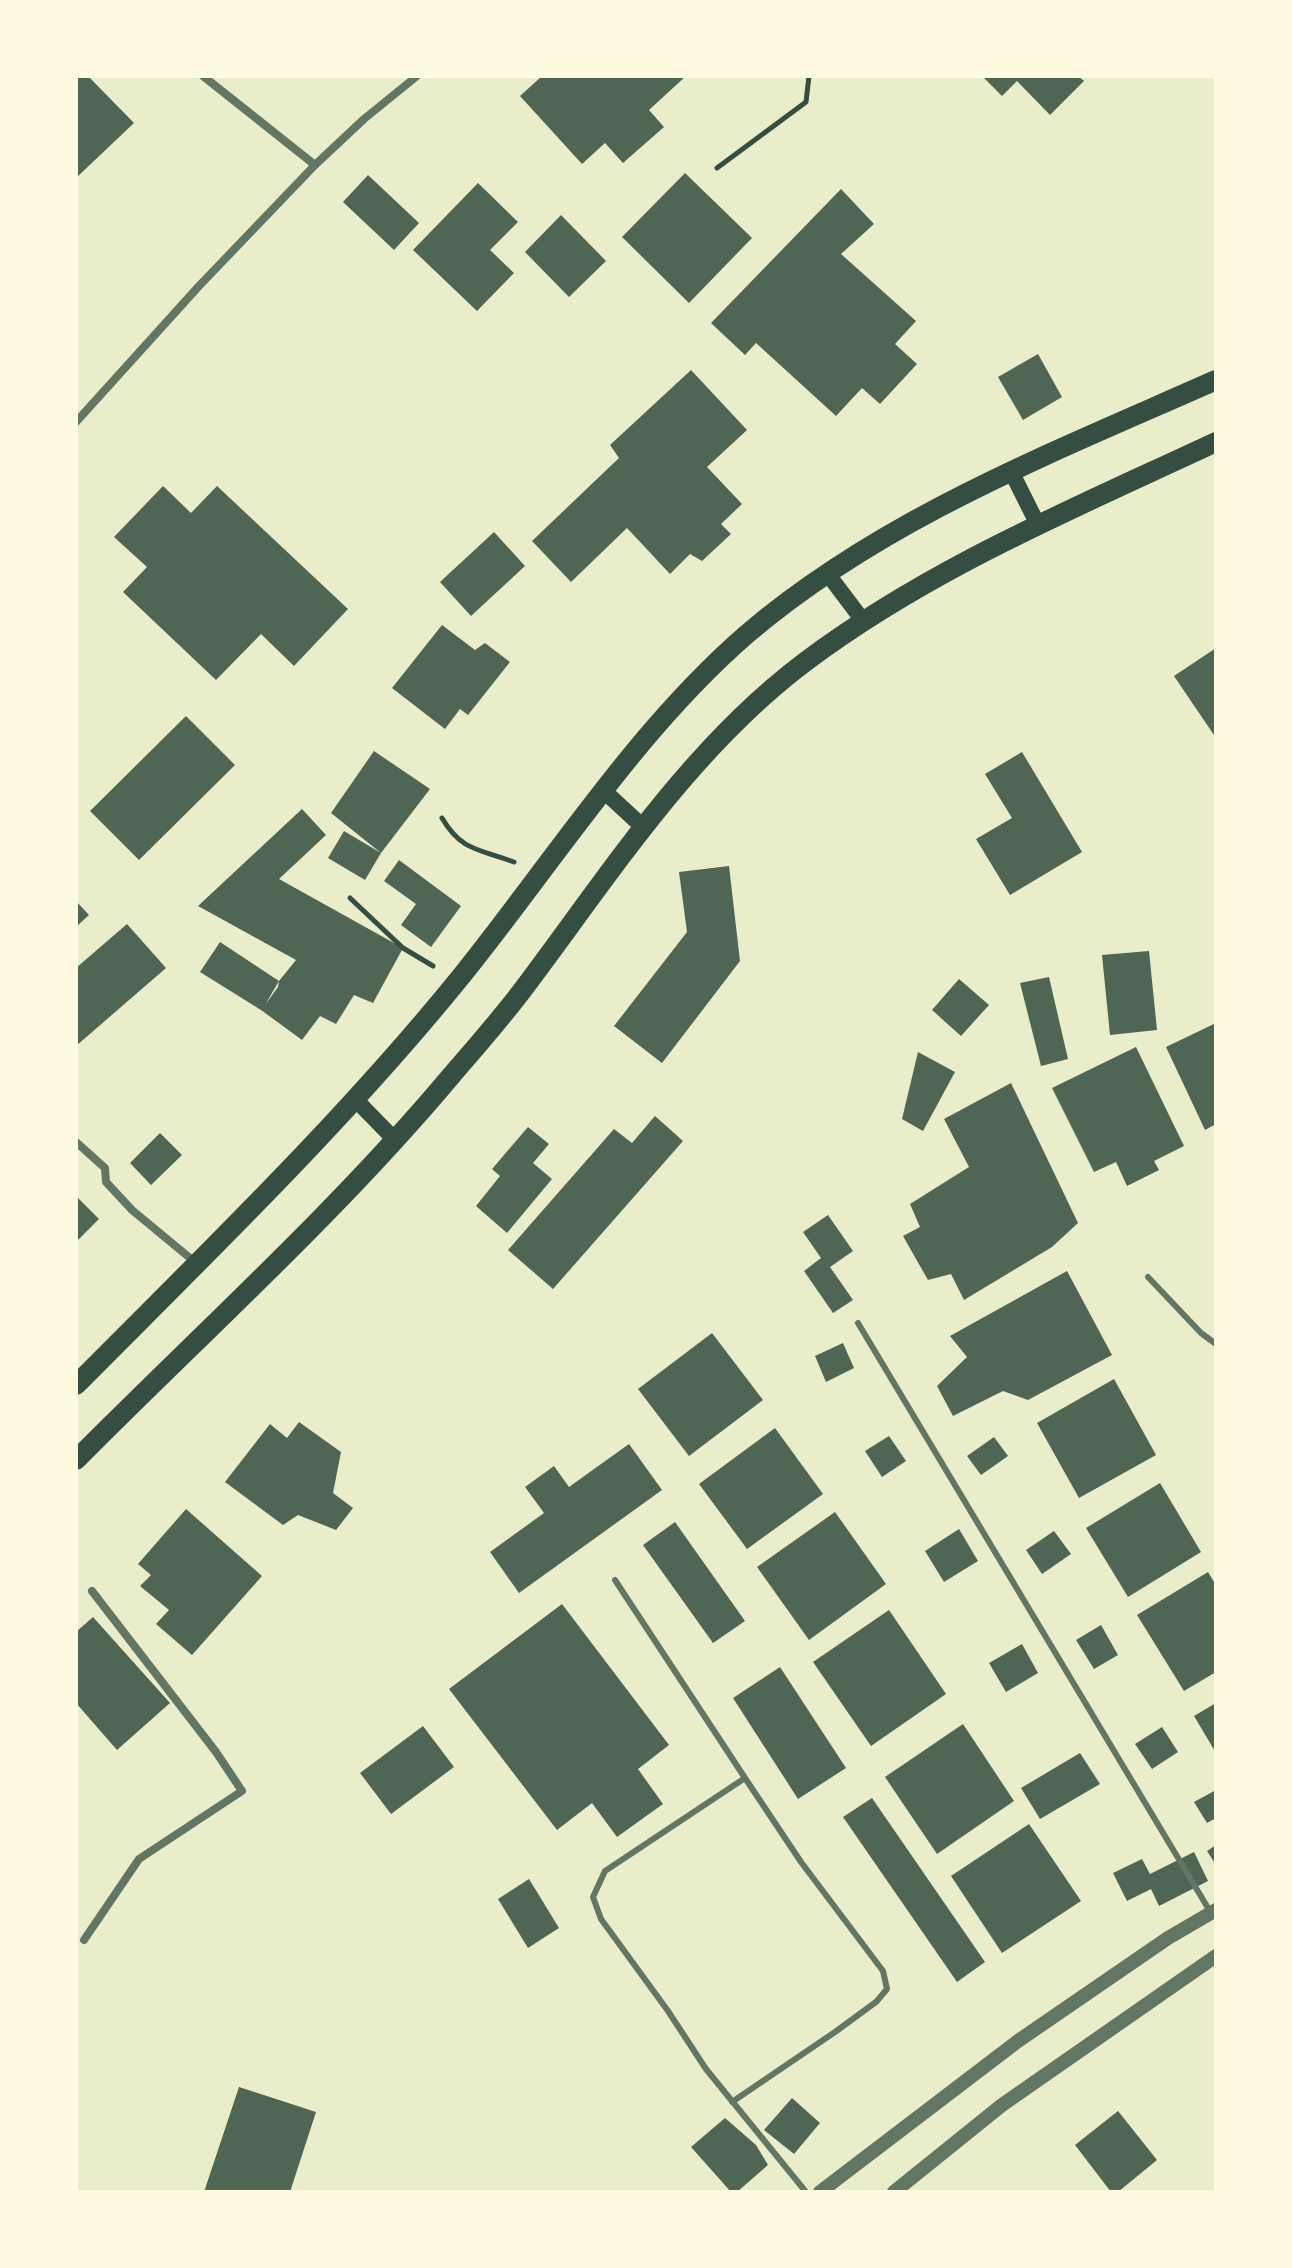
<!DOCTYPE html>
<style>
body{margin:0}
#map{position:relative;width:1292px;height:2268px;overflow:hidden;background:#e9edc9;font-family:Helvetica,sans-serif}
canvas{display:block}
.frame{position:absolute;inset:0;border:78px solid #fefae0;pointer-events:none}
</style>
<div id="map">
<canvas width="1292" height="2268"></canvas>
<div class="frame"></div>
</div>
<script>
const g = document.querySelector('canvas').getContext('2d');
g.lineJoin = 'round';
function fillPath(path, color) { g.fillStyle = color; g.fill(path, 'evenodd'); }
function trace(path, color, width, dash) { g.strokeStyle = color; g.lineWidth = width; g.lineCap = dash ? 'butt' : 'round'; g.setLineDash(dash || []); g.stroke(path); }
const building = new Path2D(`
 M 76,76 L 88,76 L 134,123 L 76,178 Z
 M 542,76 L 686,76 L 649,110 L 664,127 L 623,163 L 605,143 L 582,164 L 520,96 Z
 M 982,76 L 1078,76 L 1084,81 L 1050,115 L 1017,81 L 1002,96 Z
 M 685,173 L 752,238 L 689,303 L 622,237 Z
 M 368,175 L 419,223 L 394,250 L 343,202 Z
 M 478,183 L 518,222 L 490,250 L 514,273 L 477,311 L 413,250 Z
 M 841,189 L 874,224 L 841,254 L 916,321 L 895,344 L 917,364 L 880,404 L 862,388 L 836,416 L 756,343 L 745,355 L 711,323 Z
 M 561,215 L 606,261 L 569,297 L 525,252 Z
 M 1038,354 L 1062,397 L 1023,420 L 998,377 Z
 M 691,370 L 747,430 L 707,467 L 742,504 L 721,524 L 731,534 L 702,561 L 690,554 L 670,574 L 627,528 L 571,582 L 532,541 L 619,458 L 610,445 Z
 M 163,486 L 191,513 L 217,486 L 348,609 L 294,666 L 261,634 L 216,680 L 123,592 L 147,567 L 114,537 Z
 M 494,532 L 525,566 L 471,616 L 440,582 Z
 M 442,625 L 475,650 L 485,643 L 510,662 L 468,715 L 460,709 L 445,729 L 392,688 Z
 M 1216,648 L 1216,738 L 1174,676 Z
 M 186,716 L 235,765 L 139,860 L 90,811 Z
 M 374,751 L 430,789 L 381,853 L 331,813 Z
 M 1022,752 L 1082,852 L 1010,895 L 976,839 L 1012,818 L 985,774 Z
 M 302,809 L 326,835 L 279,879 L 403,948 L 373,1003 L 354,995 L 336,1024 L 320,1016 L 302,1040 L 261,1010 L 200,972 L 220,942 L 279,981 L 265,1005 L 278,987 L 279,981 L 296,960 L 198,906 Z
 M 344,831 L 381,853 L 365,880 L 328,858 Z
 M 399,860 L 461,906 L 431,947 L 401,925 L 416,904 L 384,881 Z
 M 729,866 L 740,961 L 662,1063 L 614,1026 L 687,932 L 679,872 Z
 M 76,901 L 89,915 L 76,927 Z
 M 127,924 L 166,968 L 76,1046 L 76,968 Z
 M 1149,951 L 1157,1030 L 1110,1035 L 1102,955 Z
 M 1049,977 L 1068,1059 L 1041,1066 L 1020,983 Z
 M 959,979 L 989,1005 L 961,1036 L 932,1010 Z
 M 1216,1023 L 1216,1124 L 1205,1130 L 1166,1047 Z
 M 1136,1047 L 1184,1146 L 1154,1161 L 1159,1170 L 1127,1186 L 1116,1162 L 1094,1172 L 1052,1088 Z
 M 918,1052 L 955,1072 L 923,1131 L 902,1119 Z
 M 1011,1083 L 1078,1223 L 1052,1247 L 964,1300 L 951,1274 L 928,1280 L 903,1236 L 920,1227 L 910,1204 L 969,1167 L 944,1119 Z
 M 655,1116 L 683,1141 L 553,1289 L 508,1250 L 614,1129 L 632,1143 Z
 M 528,1127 L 549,1144 L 533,1163 L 552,1179 L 507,1233 L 476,1206 L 500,1176 L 492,1169 Z
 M 160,1133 L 182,1155 L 151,1185 L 130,1163 Z
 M 76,1196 L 99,1219 L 76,1242 Z
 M 828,1215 L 853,1251 L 830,1267 L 853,1300 L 833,1313 L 804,1271 L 821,1258 L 803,1232 Z
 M 1067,1271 L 1112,1355 L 1028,1400 L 1003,1391 L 953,1416 L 937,1386 L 967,1357 L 950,1336 Z
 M 712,1333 L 763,1400 L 689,1456 L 638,1389 Z
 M 843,1343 L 854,1368 L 826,1382 L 815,1356 Z
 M 1114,1379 L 1156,1455 L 1079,1498 L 1037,1423 Z
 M 299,1422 L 341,1452 L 333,1493 L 353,1508 L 336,1530 L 298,1515 L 283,1525 L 225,1482 L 270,1424 L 287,1438 Z
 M 775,1428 L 823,1494 L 747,1549 L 699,1484 Z
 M 889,1436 L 906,1461 L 882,1477 L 865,1451 Z
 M 994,1437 L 1008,1456 L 981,1475 L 967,1456 Z
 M 629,1444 L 662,1490 L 519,1593 L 490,1552 L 544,1513 L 525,1487 L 554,1466 L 569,1487 Z
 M 1160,1483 L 1201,1552 L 1128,1597 L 1086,1528 Z
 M 186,1509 L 262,1576 L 192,1655 L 156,1624 L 169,1610 L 140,1586 L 151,1575 L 138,1564 Z
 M 835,1512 L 886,1584 L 809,1640 L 757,1567 Z
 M 675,1522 L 745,1621 L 713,1643 L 643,1545 Z
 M 959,1529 L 978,1561 L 944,1582 L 925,1551 Z
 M 1054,1531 L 1071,1554 L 1042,1574 L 1026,1550 Z
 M 1208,1572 L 1216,1585 L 1216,1672 L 1184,1691 L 1137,1615 Z
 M 562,1604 L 669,1745 L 638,1769 L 663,1804 L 617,1837 L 592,1803 L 557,1830 L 449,1689 Z
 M 889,1610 L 946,1694 L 871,1746 L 813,1662 Z
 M 93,1617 L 170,1703 L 117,1750 L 76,1703 L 76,1632 Z
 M 1101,1625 L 1118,1655 L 1094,1669 L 1076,1640 Z
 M 1022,1644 L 1038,1673 L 1006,1692 L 989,1663 Z
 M 780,1667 L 846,1768 L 798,1799 L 733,1698 Z
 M 1216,1703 L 1216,1753 L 1194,1716 Z
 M 963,1724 L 1014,1801 L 937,1854 L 885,1777 Z
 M 423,1726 L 454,1767 L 391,1814 L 360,1773 Z
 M 1162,1727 L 1178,1752 L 1152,1769 L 1135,1744 Z
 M 1080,1753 L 1100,1784 L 1040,1819 L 1021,1788 Z
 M 1216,1790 L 1216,1818 L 1207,1823 L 1194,1802 Z
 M 872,1798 L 985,1962 L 957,1982 L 843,1817 Z
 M 1029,1824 L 1081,1901 L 1002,1953 L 951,1876 Z
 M 1216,1845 L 1216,1865 L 1207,1851 Z
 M 1194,1852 L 1208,1881 L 1159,1906 L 1151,1889 L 1127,1901 L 1113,1873 L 1142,1859 L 1150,1874 Z
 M 529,1879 L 559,1928 L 528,1948 L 498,1899 Z
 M 239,2087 L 316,2112 L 290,2192 L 204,2192 Z
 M 792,2098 L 820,2123 L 794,2154 L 764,2130 Z
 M 1118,2111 L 1157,2160 L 1118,2192 L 1111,2192 L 1075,2145 Z
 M 725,2118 L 756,2145 L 768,2165 L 737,2192 L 731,2192 L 691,2147 Z`);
const path = new Path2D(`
 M 717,168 L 806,102 L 809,76
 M 442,818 C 462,852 480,849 514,862
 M 350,898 L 403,948 L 433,966`);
const service = new Path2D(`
 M 1148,1277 L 1201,1333 L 1216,1344
 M 858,1323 L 1211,1913
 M 615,1580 L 745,1778 L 605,1871 L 593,1897 L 601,1919 L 668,2011 L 706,2069 L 806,2192
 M 732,2102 L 835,2032 L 876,2002 L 887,1989 L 883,1971 L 801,1862 L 745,1778`);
const minor = new Path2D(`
 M 203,76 L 315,165 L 364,119 L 417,76
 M 76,422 L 199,286 L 315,165
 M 76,1142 L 105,1168 L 106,1182 L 132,1210 L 196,1263
 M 84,1940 L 139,1859 L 242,1791 L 216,1752 L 92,1591`);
const tertiary = new Path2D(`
 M 820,2192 L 1018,2041 L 1168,1938 L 1216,1910
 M 894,2192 L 1002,2105 L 1216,1956`);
const secondary = new Path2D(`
 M 1011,471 L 1038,525
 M 827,573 L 864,622
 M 604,791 L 643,827
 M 355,1099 L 396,1141`);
const primary = new Path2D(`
 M 76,1385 C 207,1253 342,1123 459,979 C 552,864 635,731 747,634 C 883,518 1054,452 1216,380
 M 76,1460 C 202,1333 336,1213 451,1076 C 475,1048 499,1021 521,992 C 608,877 688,750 805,662 C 930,568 1075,508 1216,442`);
fillPath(building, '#4f6655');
trace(path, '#344e41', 5);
trace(service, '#617663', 6);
trace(minor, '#617663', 8);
trace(tertiary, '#617663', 14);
trace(secondary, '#344e41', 16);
trace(primary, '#344e41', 20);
</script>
